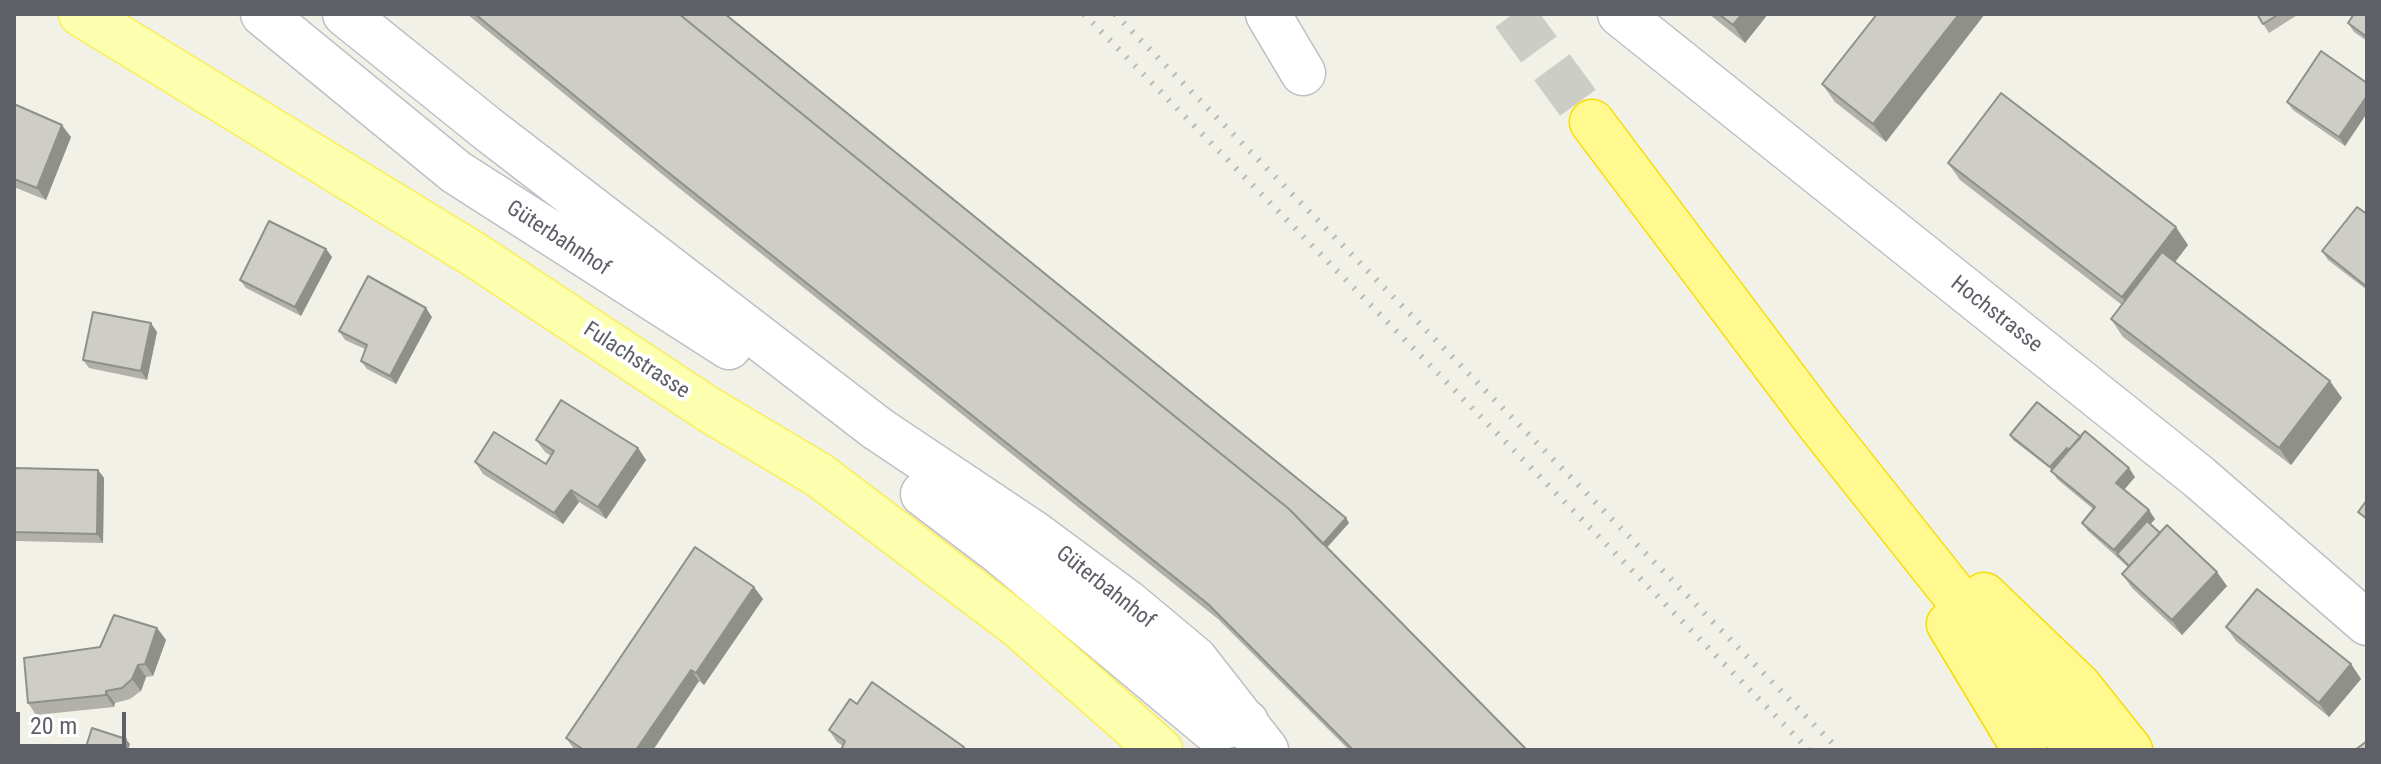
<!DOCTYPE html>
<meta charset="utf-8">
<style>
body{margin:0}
#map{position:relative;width:2381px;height:764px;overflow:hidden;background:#f1f1e7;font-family:"Roboto Condensed",sans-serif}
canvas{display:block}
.frame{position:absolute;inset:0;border:16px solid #5e6068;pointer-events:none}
.scale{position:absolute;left:16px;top:712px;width:110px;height:36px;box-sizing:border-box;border:4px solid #5e6068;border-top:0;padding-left:10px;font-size:24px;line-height:28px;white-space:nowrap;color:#5e6068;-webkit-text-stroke:6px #fff;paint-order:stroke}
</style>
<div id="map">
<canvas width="2381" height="764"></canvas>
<div class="frame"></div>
<div class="scale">20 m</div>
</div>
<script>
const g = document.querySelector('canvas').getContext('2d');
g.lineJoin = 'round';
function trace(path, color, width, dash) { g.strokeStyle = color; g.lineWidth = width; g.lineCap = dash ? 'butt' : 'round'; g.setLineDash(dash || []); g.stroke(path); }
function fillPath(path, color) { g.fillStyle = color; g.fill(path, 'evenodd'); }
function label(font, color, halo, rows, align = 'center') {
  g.font = font + ' "Roboto Condensed",sans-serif'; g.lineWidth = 8; g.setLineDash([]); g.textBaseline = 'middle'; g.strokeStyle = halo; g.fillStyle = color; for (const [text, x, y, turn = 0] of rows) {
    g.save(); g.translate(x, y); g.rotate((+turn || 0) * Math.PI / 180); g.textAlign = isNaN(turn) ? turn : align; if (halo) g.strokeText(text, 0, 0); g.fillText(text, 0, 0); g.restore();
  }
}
const highwayTunnel = new Path2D(`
 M 1513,14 L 1592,122`);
const minor = new Path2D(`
 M 263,14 L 456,172 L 729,347
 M 345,14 L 489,130 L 878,429 L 1032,532 L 1128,603 L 1195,659 L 1266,750
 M 1268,14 L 1303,73
 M 1620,14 L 2199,477 L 2367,623
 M 923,494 L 1001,553 L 1212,729 L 1246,722`);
const major = new Path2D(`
 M 81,14 L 475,255 L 708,409 L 819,475 L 1019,626 L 1160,750`);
const highway = new Path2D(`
 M 1592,122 L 1819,424 L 2078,750
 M 1984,595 L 2079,686 L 2130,750
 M 1949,624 L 2025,750`);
const rail = new Path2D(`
 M 1084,14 L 1809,750
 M 1115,14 L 1839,750`);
const wall = new Path2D(`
 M 467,14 L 725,14 L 1346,518 L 1349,523 L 1327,548 L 1527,750 L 1349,750 L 1218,619 L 674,184 Z
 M 1709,14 L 1768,14 L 1745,43 Z
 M 1877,14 L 1886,142 L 1835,102 L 1822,84 Z
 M 2257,14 L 2299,14 L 2269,33 Z
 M 2367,14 L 2367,41 L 2354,32 L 2348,23 Z
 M 2367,83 L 2367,113 L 2345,146 L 2293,110 L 2287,102 Z
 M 14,104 L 71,137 L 46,200 L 14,187 Z
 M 1948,163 L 2188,245 L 2175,262 L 2342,398 L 2291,465 L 2123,337 L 2111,319 L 2122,305 L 1960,180 Z
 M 2367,214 L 2367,290 L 2328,260 L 2322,251 Z
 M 326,249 L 332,257 L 301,316 L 246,288 L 240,280 Z
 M 432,317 L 396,384 L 367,369 L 361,361 L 365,349 L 345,340 L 339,331 Z
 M 157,332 L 147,380 L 89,368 L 83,360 Z
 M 2010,435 L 2081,437 L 2135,477 L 2124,490 L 2155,519 L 2150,524 L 2227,586 L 2182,635 L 2132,588 L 2122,574 L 2128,567 L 2088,531 L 2082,523 L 2093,509 L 2057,479 L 2052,470 L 2013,440 Z
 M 536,440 L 638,448 L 646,460 L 606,519 L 579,502 L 563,524 L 483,474 L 475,462 L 546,464 L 551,456 L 545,452 Z
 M 14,468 L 98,470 L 104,478 L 103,543 L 15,541 L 14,539 Z
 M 754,587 L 763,599 L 704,685 L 699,681 L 653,750 L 574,749 L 566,738 Z
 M 2226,627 L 2351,664 L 2361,679 L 2329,717 L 2236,641 Z
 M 157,628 L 166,640 L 153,676 L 146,677 L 141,691 L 130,699 L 115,703 L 114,707 L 36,715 L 28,703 L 100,647 Z
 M 857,704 L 843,746 L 837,742 L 829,730 Z`);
const shadedWall = new Path2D(`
 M 1742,14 L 1768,14 L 1745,43 L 1733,25 Z
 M 1959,14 L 1985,14 L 1886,142 L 1873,124 Z
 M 2367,96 L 2367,113 L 2345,146 L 2339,137 Z
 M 62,125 L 71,137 L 46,200 L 37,188 Z
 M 2176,227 L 2188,245 L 2135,314 L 2122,297 Z
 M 326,249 L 332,257 L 301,316 L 295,307 Z
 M 426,308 L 432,317 L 396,384 L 390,376 Z
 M 151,323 L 157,332 L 147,380 L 141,371 Z
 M 2330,381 L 2342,398 L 2291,465 L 2279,448 Z
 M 638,448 L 646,460 L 606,519 L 598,507 Z
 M 2067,448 L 2070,453 L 2053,472 L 2050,467 Z
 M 2129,468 L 2135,477 L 2122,492 L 2116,483 Z
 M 98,470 L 104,478 L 103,543 L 97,534 Z
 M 571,490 L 579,502 L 563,524 L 554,513 Z
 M 2149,510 L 2155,519 L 2121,558 L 2114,550 Z
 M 1346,518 L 1349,523 L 1324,550 L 1321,546 Z
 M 2217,572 L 2227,586 L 2182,635 L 2172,620 Z
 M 754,587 L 763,599 L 704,685 L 696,673 Z
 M 157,628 L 166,640 L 153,676 L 145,664 Z
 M 2351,664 L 2361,679 L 2329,717 L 2319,703 Z
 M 138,665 L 146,677 L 141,691 L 132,679 Z
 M 691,670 L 699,681 L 653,750 L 636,750 Z
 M 106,691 L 115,703 L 114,707 L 106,695 Z
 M 126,739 L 130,744 L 128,750 L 123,750 Z`);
const building = new Path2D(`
 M 475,14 L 679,14 L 1289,509 L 1527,750 L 1353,750 L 1208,604 L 664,169 Z
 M 679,14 L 725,14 L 1346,518 L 1323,544 L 1289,509 Z
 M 1719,14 L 1742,14 L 1733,25 Z
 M 1877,14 L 1959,14 L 1873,124 L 1822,84 Z
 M 2257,14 L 2279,14 L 2263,24 Z
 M 2354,14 L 2367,14 L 2367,37 L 2348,23 Z
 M 2321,51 L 2367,83 L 2367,96 L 2339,137 L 2287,102 Z
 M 2001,93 L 2176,227 L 2122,297 L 1948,163 Z
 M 14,104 L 62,125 L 37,188 L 14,179 Z
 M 2357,207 L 2367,214 L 2367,287 L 2322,251 Z
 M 269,221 L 326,249 L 295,307 L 240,280 Z
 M 2162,252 L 2330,381 L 2279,448 L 2111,319 Z
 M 368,276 L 426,308 L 390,376 L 361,361 L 367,345 L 339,331 Z
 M 93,312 L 151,323 L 141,371 L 83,360 Z
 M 561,400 L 638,448 L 598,507 L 571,490 L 554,513 L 475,462 L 494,432 L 546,464 L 554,451 L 536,440 Z
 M 2037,402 L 2081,437 L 2069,450 L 2067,448 L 2050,467 L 2010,435 Z
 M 2085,431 L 2129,468 L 2116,483 L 2149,510 L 2114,550 L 2082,523 L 2095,507 L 2051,471 Z
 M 14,468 L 98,470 L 97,534 L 14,532 Z
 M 2367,500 L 2367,519 L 2358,512 Z
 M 2147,521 L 2160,533 L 2129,566 L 2117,554 Z
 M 2167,525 L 2217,572 L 2172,620 L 2122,574 Z
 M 695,547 L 754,587 L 696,673 L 691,670 L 636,750 L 584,750 L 566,738 Z
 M 2257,589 L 2351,664 L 2319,703 L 2226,627 Z
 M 114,615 L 157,628 L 145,664 L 138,665 L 132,679 L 122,688 L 106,691 L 106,695 L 28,703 L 24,658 L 100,647 Z
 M 872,682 L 964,747 L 962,750 L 841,750 L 845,741 L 829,730 L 850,699 L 857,704 Z
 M 92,728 L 126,739 L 123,750 L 85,750 Z
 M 2367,741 L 2367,750 L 2355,750 Z`);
const streetNames = [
 ["Güterbahnhof",558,239,33],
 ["Hochstrasse",1996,315,38],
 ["Fulachstrasse",636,361,33],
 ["Güterbahnhof",1105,588,38]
];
trace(highwayTunnel, '#cccdc7', 44, [44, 22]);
trace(minor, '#bebfc6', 47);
trace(major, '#fbee56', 47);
trace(highway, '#f8dd00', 47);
trace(minor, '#fff', 44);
trace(major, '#fcffae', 44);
trace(highway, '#fff990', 44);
trace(rail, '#b9b9bb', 6, [2, 10]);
fillPath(wall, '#b1b0aa');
fillPath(shadedWall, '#90908b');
fillPath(building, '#cecdc6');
trace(building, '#90908b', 2);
label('22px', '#5e6068', '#fff', streetNames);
</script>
